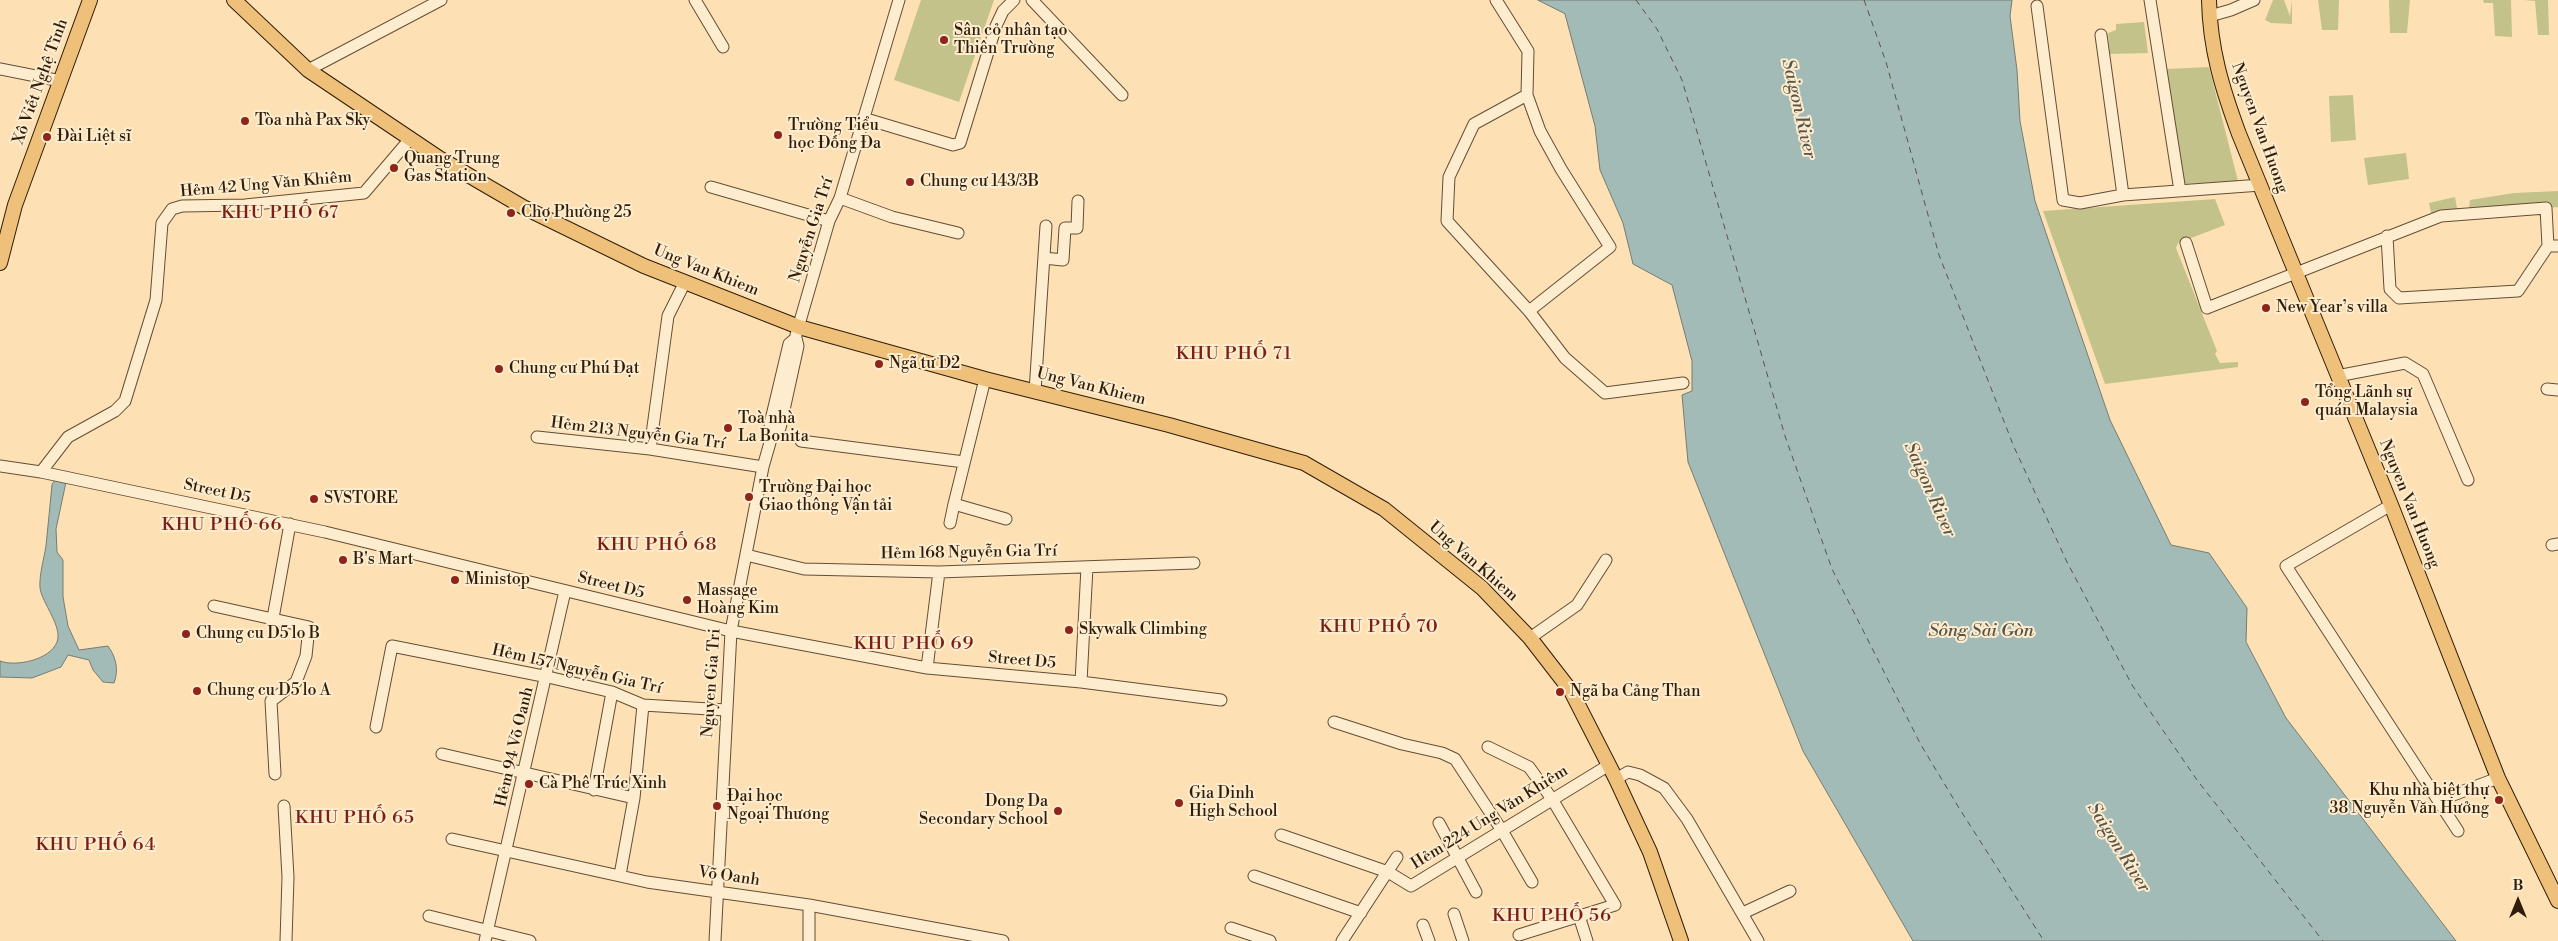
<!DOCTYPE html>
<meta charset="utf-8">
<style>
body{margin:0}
#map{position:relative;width:2558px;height:941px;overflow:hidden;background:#fde1b5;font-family:"Libre Bodoni",serif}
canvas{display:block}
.north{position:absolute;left:2493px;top:876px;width:50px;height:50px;-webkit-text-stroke:4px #feeccf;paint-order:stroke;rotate:0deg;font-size:14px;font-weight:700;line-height:20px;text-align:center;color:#301d09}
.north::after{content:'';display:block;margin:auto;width:18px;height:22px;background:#301d09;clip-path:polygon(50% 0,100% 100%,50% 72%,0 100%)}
</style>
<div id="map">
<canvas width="2558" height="941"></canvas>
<div class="north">B</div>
</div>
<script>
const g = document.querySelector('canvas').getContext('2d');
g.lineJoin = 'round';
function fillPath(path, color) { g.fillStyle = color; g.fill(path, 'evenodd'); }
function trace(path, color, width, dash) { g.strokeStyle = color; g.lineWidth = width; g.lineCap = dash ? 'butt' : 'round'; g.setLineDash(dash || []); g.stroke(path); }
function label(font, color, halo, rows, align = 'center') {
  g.font = font + ' "Libre Bodoni",serif'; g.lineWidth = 4; g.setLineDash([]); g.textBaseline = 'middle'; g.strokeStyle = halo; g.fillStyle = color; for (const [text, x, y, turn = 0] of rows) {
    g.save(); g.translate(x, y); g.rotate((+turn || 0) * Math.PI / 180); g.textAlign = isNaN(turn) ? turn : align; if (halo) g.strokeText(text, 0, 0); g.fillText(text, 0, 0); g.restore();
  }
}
const green = new Path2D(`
 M 921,0 L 994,0 L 959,102 L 894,80 Z
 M 2273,0 L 2284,0 L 2290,16 L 2292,0 L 2292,24 L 2271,23 L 2265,20 Z
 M 2318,0 L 2339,0 L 2338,30 L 2322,30 Z
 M 2389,0 L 2410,0 L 2407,33 L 2390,33 Z
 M 2483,0 L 2511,0 L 2512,37 L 2495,36 L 2493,3 L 2484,3 Z
 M 2524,0 L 2548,0 L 2549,35 L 2538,35 L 2535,1 Z
 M 2144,22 L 2148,53 L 2110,54 L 2108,33 L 2116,30 L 2116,24 Z
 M 2209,67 L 2238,181 L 2184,184 L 2166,69 Z
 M 2353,95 L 2356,140 L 2331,142 L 2329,96 Z
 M 2406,153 L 2409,179 L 2368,185 L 2364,158 Z
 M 2558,191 L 2558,207 L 2432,218 L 2429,203 L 2455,197 L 2457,208 L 2469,208 L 2470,200 L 2514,193 Z
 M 2215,199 L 2225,225 L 2178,243 L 2176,248 L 2217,351 L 2215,354 L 2220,363 L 2238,362 L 2238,367 L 2105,384 L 2043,211 Z`);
const water = new Path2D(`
 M 1538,0 L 2012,0 L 2010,16 L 2017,70 L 2020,121 L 2035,201 L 2110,420 L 2171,545 L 2209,553 L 2247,608 L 2246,642 L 2286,718 L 2456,941 L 1913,941 L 1803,751 L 1688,462 L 1682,395 L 1692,391 L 1692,361 L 1672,285 L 1633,264 L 1623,223 L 1600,170 L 1595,126 L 1565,14 Z
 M 55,480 L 66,482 L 56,529 L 57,552 L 63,560 L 63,597 L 68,626 L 79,650 L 108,646 C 116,657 119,670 114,683 L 103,682 L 93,670 L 89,660 L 68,655 L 61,667 L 32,678 L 0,677 L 0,661 C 16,667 50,660 57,642 C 63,627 42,603 40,588 C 39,575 44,559 46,546 C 48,526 50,505 52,485 Z`);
const ferry = new Path2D(`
 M 1636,0 L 1657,29 L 1682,80 L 1785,436 L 1832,569 L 1921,745 L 1959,808 L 2044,941
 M 1864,0 L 1886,62 L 1939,255 L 2014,447 L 2067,562 L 2132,685 L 2197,780 L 2323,941`);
const minor = new Path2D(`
 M 695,0 L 723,47
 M 1032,0 L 1122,95
 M 1496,0 L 1528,51 L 1527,95 L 1540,131 L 1561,169 L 1610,247 L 1529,311 L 1565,358 L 1605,393 L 1683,383
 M 2150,0 L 2180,191
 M 2037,6 L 2063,200 L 2080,203 L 2123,195 L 2261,185
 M 2210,16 L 2231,10 L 2254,0
 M 2101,35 L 2123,195
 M 0,69 L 61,81
 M 308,70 L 441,0
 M 1527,95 L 1474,124 L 1449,177 L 1447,221 L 1529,311
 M 863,118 L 953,145 L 960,143 L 996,26 L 1003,11 L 1014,0
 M 711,187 L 829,221
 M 840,198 L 892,217 L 958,233
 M 2387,236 L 2390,289 L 2399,298 L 2518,291 L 2548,246 L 2558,246
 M 2186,243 L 2207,308 L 2441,216 L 2546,208 L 2548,246
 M 1044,258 L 1063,260 L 1065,228 L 1077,228 L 1078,201
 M 796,335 L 829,221 L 840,198 L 899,0
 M 2337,376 L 2405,363 L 2423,374 L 2468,480
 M 985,379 L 954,504 L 1006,519
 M 2547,389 L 2558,390
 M 1035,391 L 1046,226
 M 773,432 L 770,424 L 789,344 L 796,338
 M 537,437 L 650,449 L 763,467
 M 801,441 L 964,462
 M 650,449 L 668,316 L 685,282
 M 0,466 L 41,472 L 325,532 L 731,631 L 927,668 L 1081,682 L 1221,700
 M 41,472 L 68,437 L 115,411 L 125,401 L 156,300 L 162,223 L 172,209 L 182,206 L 245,205 L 364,193 L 410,139
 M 2391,505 L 2286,566 L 2458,831
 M 950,523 L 954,504
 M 2552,545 L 2558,544
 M 746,555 L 804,569 L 939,572 L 1194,563
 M 214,606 L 309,627 L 306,656 L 296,682 L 271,701 L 275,774
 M 273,618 L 290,524
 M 1530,638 L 1577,605 L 1606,560
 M 927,668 L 939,572
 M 1081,682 L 1087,567
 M 1334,722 L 1402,744 L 1442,753 L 1455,759 L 1501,829 L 1532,882
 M 376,727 L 392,646 L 548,677 L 612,692 L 643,705 L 726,710
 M 1488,747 L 1529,767 L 1552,799 L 1615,905 L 1519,935
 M 442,754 L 634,798
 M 1616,779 L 1628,772 L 1640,775 L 1664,788 L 1687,819 L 1758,941
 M 594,790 L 612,692
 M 2440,800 L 2498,778
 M 284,806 L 288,877 L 286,941
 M 1439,823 L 1476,892
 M 1281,835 L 1388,872 L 1411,886 L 1609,765
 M 452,839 L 647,882 L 809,905 L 1003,941
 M 620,875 L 634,798 L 643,705
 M 1254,876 L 1361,913
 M 809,905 L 809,941
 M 1743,913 L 1790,891
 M 1454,914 L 1463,941
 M 429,916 L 530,941
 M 1579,916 L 1587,941
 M 1423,925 L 1429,941
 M 1231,928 L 1270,941
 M 485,941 L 565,591
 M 715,941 L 731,631 L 763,467 L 773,432 L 780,428 L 798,346 L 796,338
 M 1342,941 L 1397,857`);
const major = new Path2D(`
 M 234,0 L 308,70 L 439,158 L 523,207 L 644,266 L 799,327 L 985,379 L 1169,425 L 1304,463 L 1384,509 L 1482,588 L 1530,638 L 1571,691 L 1616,779 L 1650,852 L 1681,941
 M 2209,0 C 2210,49 2222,88 2239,134 L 2391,505 L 2498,778 L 2558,901
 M 0,263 L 15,205 L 90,0`);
const markers = [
 [944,40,5,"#8f2418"],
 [245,121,5,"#8f2418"],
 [778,135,5,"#8f2418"],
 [47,137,5,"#8f2418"],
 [394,168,5,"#8f2418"],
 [910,182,5,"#8f2418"],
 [511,213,5,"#8f2418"],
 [2266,308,5,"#8f2418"],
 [879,364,5,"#8f2418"],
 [499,369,5,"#8f2418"],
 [2305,402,5,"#8f2418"],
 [728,428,5,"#8f2418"],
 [749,497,5,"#8f2418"],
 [314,499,5,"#8f2418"],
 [343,560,5,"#8f2418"],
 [455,580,5,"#8f2418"],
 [687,600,5,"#8f2418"],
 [1069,630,5,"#8f2418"],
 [186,634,5,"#8f2418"],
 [197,691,5,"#8f2418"],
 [1560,692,5,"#8f2418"],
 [529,784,5,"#8f2418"],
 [2499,800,5,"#8f2418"],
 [1179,803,5,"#8f2418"],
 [717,806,5,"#8f2418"],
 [1058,811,5,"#8f2418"]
];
const poiNames = [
 ["Sân cỏ nhân tạo",954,31],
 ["Thiên Trường",954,49],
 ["Tòa nhà Pax Sky",255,121],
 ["Trường Tiểu",788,126],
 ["học Đống Đa",788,144],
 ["Đài Liệt sĩ",57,137],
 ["Quang Trung",404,159],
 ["Gas Station",404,177],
 ["Chung cư 143/3B",920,182],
 ["Chợ Phường 25",521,213],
 ["New Year’s villa",2276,308],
 ["Ngã tư D2",889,364],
 ["Chung cư Phú Đạt",509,369],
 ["Tổng Lãnh sự",2315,393],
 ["quán Malaysia",2315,411],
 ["Toà nhà",738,419],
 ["La Bonita",738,437],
 ["Trường Đại học",759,488],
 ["Giao thông Vận tải",759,506],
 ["SVSTORE",324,499],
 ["B's Mart",353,560],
 ["Ministop",465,580],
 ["Massage",697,591],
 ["Hoàng Kim",697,609],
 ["Skywalk Climbing",1079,630],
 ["Chung cu D5 lo B",196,634],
 ["Chung cu D5 lo A",207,691],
 ["Ngã ba Cảng Than",1570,692],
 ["Cà Phê Trúc Xinh",539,784],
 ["Khu nhà biệt thự",2489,791,"right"],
 ["38 Nguyễn Văn Hưởng",2489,809,"right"],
 ["Gia Dinh",1189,794],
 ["High School",1189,812],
 ["Đại học",727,797],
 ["Ngoại Thương",727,815],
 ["Dong Da",1048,802,"right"],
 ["Secondary School",1048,820,"right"]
];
const streetNames = [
 ["Xô Viết Nghệ Tĩnh",41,82,-70],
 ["Nguyen Van Huong",2259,128,70],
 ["Hẻm 42 Ung Văn Khiêm",266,185,-5],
 ["Nguyễn Gia Trí",812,230,-72],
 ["Ung Van Khiem",706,271,22],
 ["Ung Van Khiem",1091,387,14],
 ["Hẻm 213 Nguyễn Gia Trí",638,434,7],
 ["Street D5",217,492,12],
 ["Nguyen Van Huong",2409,504,68],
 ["Hẻm 168 Nguyễn Gia Trí",969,553,-1],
 ["Ung Van Khiem",1473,562,41],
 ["Street D5",611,586,14],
 ["Street D5",1022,661,5],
 ["Hẻm 157 Nguyễn Gia Trí",577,670,13],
 ["Nguyen Gia Tri",712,683,-86],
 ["Hẻm 94 Võ Oanh",515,747,-77],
 ["Hẻm 224 Ung Văn Khiêm",1490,818,-32],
 ["Võ Oanh",729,877,8]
];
const waterNames = [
 ["Saigon River",1798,109,77],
 ["Saigon River",1929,490,66],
 ["Sông Sài Gòn",1981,632],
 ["Saigon River",2118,848,58]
];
const neighbourhoodNames = [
 ["KHU PHỐ 67",280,214],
 ["KHU PHỐ 71",1234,355],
 ["KHU PHỐ 66",222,526],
 ["KHU PHỐ 68",657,546],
 ["KHU PHỐ 70",1379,628],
 ["KHU PHỐ 69",914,645],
 ["KHU PHỐ 65",355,819],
 ["KHU PHỐ 64",96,846],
 ["KHU PHỐ 56",1552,917]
];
fillPath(green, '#c4c28b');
fillPath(water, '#a3bbb7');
trace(water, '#757c71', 1);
trace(ferry, '#585446', 1, [6, 5]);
trace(minor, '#634e34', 13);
trace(major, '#301d09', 16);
trace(minor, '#feeccf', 11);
trace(major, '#eec07a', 14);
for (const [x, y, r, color] of markers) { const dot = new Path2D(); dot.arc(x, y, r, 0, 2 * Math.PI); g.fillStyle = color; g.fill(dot); trace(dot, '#feeccf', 2); }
label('16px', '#301d09', '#feeccf', poiNames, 'left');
label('16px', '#301d09', '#feeccf', streetNames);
label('italic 18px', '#585446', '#feeccf', waterNames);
g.letterSpacing = '1px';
label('18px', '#7a1f14', '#feeccf', neighbourhoodNames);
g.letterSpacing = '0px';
</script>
